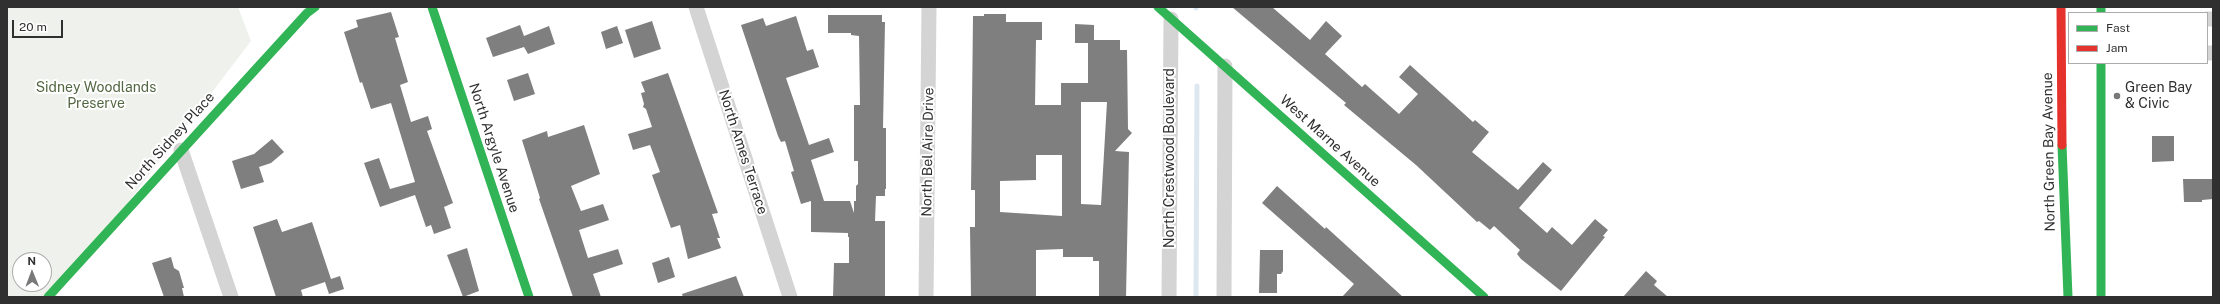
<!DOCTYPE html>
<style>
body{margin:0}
#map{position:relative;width:2220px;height:304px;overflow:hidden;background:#fff;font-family:"Public Sans",sans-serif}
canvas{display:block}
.frame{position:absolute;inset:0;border:8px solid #303030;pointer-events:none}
.legend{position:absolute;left:2068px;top:12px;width:140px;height:52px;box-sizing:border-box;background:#fff;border:1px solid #acacac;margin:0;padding:5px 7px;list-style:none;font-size:12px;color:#303030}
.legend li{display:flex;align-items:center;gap:8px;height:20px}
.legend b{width:20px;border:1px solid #acacac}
.north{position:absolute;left:12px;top:252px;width:40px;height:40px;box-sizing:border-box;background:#fff;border:1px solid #acacac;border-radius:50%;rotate:359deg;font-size:11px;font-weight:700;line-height:16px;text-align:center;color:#303030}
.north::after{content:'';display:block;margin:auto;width:14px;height:18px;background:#787878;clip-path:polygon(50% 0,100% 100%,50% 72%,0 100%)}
.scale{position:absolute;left:12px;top:20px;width:51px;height:18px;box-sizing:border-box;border:2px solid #303030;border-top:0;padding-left:5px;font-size:12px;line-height:14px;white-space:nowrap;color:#303030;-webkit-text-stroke:3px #fff;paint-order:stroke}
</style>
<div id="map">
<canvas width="2220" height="304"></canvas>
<div class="frame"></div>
<ul class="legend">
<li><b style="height:5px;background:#30b455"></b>Fast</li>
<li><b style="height:5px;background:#e5322d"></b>Jam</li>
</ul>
<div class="north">N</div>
<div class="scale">20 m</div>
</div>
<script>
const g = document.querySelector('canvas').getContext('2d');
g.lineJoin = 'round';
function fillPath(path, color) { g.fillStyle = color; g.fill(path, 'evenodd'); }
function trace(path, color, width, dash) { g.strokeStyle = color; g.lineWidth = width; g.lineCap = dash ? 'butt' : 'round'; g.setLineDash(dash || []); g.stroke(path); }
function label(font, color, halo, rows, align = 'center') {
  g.font = font + ' "Public Sans",sans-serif'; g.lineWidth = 4; g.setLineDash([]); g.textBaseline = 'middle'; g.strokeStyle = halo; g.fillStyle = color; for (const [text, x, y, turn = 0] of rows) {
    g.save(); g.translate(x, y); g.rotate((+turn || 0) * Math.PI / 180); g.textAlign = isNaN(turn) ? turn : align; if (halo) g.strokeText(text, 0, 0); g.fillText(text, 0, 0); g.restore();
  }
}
const green = new Path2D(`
 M 7,7 L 238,7 L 251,41 L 56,297 L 7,297 ZM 20,260 L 44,260 L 44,284 L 20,284 Z`);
const stream = new Path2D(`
 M 1196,8 L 1196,7
 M 1196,297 L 1197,86`);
const building = new Path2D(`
 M 1232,7 L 1272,7 L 1310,40 L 1326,21 L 1342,36 L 1325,54 L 1362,87 L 1365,84 L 1399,114 L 1418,94 L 1399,77 L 1410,65 L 1473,122 L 1475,120 L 1489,132 L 1472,152 L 1518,190 L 1543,162 L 1552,170 L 1519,208 L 1547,233 L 1552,227 L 1572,245 L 1595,219 L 1608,230 L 1603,236 L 1605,237 L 1561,291 L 1521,259 L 1517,254 L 1520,250 L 1494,226 L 1490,230 L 1479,221 L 1477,222 L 1416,165 L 1344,105 L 1346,103 Z
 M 391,12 L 399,37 L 395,38 L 408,82 L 400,85 L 411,122 L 428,116 L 432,129 L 427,131 L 453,203 L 444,207 L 451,228 L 434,234 L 431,225 L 426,227 L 415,195 L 380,207 L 364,163 L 379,158 L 390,189 L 415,182 L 391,103 L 371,109 L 362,82 L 360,83 L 344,32 L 358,27 L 356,20 Z
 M 984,14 L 1006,14 L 1006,22 L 1042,22 L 1042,40 L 1036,40 L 1035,105 L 1061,105 L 1061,83 L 1088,83 L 1088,43 L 1075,43 L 1075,24 L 1094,25 L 1094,40 L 1120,40 L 1120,50 L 1127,50 L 1128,129 L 1132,133 L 1115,151 L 1129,152 L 1126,297 L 1099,297 L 1099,261 L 1093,261 L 1093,257 L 1063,257 L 1063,249 L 1036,250 L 1036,297 L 971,297 L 970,227 L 975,227 L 975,190 L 971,190 L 973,16 L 984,16 ZM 1081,102 L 1107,102 L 1101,205 L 1081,204 ZM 1036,155 L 1062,155 L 1062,216 L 1000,212 L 1000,181 L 1036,180 Z
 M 828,15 L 882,15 L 882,22 L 885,22 L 883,128 L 886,128 L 886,189 L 885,189 L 885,196 L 876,196 L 875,221 L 885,221 L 885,297 L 833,297 L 834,263 L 849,263 L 849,237 L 848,237 L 848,233 L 811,232 L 811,201 L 801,204 L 791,172 L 794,171 L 785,141 L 781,142 L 778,136 L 741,25 L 763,18 L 766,26 L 796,16 L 807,51 L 813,49 L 819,67 L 786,78 L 809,145 L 829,138 L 834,152 L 811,160 L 824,201 L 850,201 L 854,213 L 854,201 L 856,201 L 856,186 L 858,184 L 858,161 L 854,161 L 854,105 L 860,105 L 859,36 L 851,35 L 851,33 L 828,33 Z
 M 652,21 L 661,49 L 634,58 L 625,30 Z
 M 520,25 L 524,36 L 549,26 L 555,44 L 528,54 L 524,47 L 493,57 L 486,38 Z
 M 617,26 L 623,43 L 606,49 L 601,32 Z
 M 528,73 L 535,94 L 514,101 L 507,80 Z
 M 668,73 L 718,213 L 712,214 L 720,238 L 717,238 L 721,248 L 688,259 L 680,225 L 671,228 L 652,175 L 660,172 L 650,145 L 633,150 L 628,134 L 652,127 L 646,109 L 643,107 L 644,104 L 641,93 L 645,92 L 641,82 Z
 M 584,125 L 600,174 L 571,186 L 581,211 L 603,204 L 609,220 L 579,230 L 588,258 L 618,249 L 623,264 L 593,274 L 601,297 L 573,297 L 539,199 L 540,198 L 522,140 L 547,131 L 548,137 Z
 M 2152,136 L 2174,136 L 2174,161 L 2152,162 Z
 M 272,139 L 284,152 L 271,163 L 259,167 L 264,182 L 241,189 L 232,161 L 254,154 Z
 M 2183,179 L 2213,179 L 2213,199 L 2202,200 L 2202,202 L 2184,202 Z
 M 1277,186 L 1325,229 L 1326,227 L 1403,297 L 1342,297 L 1354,284 L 1262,203 Z
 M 277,219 L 282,232 L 312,222 L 331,279 L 340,276 L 344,289 L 329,294 L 325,282 L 301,290 L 303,297 L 276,297 L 253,227 Z
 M 467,248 L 479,291 L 463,297 L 447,255 Z
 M 1260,250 L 1283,250 L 1283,271 L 1281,274 L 1277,274 L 1277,293 L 1259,293 Z
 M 171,257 L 174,268 L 179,271 L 184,288 L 182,288 L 184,297 L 164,297 L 152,263 Z
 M 669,257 L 675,277 L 658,283 L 652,263 Z
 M 1646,271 L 1657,281 L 1654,285 L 1668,297 L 1623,297 Z
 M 736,276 L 744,297 L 683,297 L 682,294 Z`);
const street = new Path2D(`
 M 696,7 L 790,297
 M 2207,19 L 2213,19
 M 2207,53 L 2213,53
 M 181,150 L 231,297
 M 926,297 L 929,7
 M 1169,297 L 1171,19
 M 1224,297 L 1225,66`);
const fast = new Path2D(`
 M 432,7 L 529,297
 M 1158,7 L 1484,297
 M 2101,7 L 2101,13
 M 2101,63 L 2101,297
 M 2062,145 L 2068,297
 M 48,297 L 307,13 L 315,7`);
const jam = new Path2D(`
 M 2061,7 L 2062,145`);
const markers = [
 [2117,96,4,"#787878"]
];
const parkNames = [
 ["Sidney Woodlands",96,88],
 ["Preserve",96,104]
];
const poiNames = [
 ["Green Bay",2125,88],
 ["& Civic",2125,104]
];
const streetNames = [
 ["North Sidney Place",170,141,-48],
 ["West Marne Avenue",1330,141,42],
 ["North Argyle Avenue",494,148,72],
 ["North Ames Terrace",743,152,72],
 ["North Bel Aire Drive",928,152,-89],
 ["North Green Bay Avenue",2049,152,-91],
 ["North Crestwood Boulevard",1170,158,-90]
];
fillPath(green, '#eff2ec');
trace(stream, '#dde7f0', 5);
fillPath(building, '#7f7f7f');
trace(street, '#d4d4d4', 15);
trace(fast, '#30b455', 9);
trace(jam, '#e5322d', 9);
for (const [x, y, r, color] of markers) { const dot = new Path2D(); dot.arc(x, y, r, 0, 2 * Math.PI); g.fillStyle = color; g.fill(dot); trace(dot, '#fff', 1.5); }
label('14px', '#526742', '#fff', parkNames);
label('14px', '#303030', '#fff', poiNames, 'left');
label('14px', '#303030', '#fff', streetNames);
</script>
